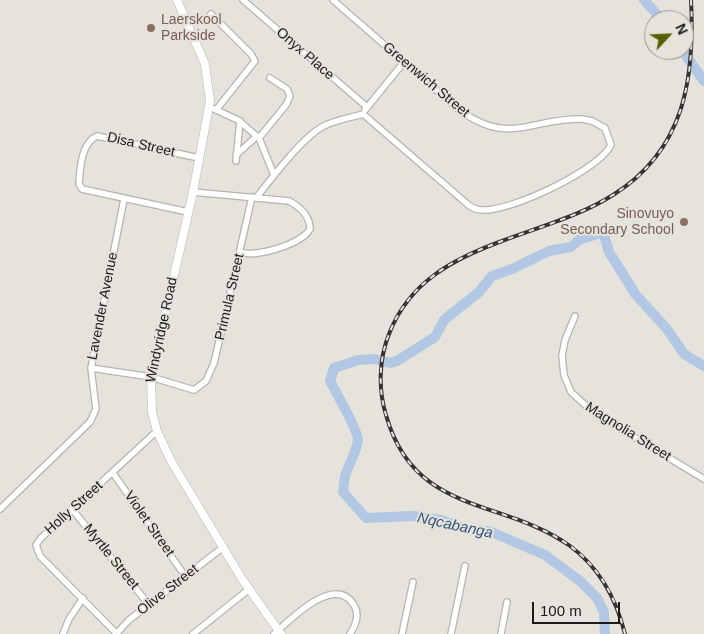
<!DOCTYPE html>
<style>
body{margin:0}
#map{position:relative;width:704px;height:634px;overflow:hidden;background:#e6e3dc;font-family:Arial,sans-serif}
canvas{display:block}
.north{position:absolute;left:644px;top:10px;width:50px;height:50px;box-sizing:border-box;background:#e6e3dc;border:1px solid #95938d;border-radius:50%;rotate:65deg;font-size:14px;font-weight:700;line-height:20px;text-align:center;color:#1b1a17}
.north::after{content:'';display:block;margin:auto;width:18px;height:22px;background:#556100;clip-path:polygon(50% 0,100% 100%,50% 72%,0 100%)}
.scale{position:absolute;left:532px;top:602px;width:88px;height:22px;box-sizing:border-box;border:2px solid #1b1a17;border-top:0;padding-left:6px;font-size:15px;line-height:18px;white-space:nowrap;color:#1b1a17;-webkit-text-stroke:4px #e6e3dc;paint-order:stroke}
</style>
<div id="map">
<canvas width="704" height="634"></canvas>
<div class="north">N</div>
<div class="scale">100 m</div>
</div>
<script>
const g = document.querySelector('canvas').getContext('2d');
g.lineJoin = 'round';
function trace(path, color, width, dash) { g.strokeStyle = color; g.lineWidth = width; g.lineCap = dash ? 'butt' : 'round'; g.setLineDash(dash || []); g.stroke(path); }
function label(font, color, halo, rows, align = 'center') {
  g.font = font + ' Arial,sans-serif'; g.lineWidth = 4; g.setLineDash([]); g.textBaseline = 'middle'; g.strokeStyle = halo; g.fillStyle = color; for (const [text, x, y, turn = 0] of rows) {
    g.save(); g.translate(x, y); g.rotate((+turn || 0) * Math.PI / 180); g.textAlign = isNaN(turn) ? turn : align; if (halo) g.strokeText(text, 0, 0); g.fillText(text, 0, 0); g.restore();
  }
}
const river = new Path2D(`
 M 644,0 L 662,20
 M 682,50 L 704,81
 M 605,634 L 604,612 L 597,598 L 580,581 L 545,555 L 489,531 L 470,530 L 441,520 L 413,516 L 366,518 L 343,492 C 344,486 344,479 346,473 C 350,462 356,453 358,440 C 358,431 336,392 330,381 L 334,368 L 358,360 L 374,359 L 390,363 L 397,361 L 435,337 L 444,320 L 479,292 L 492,276 L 512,269 L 549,251 L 571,247 L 579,240 L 600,233 L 604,235 L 609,252 L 636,295 L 667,329 L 684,354 L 704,366`);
const street = new Path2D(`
 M 243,0 L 367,107
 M 333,0 L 458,109 C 509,147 530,118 582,119 L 592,121 L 605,128 L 611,145 C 599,170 510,212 482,210 C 475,210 470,207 465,202 L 363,114
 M 211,14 L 251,54 L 255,61 L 216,110
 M 214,109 L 238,120 L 259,138 L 274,175
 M 365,110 L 404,62
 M 259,138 L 286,105 L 290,96 L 287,89 L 270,78
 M 236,155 L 257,136
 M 236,161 L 240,121
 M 193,192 L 289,201 C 300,207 310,216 310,229 C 302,244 256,258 240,252
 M 256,198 C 271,179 302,138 322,127 C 334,120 350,118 363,114
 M 188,212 L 82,189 L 79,184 C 80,169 81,143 97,136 L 199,158
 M 575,316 L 565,340 L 562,356 L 564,375 L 571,392 L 594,413 L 704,479
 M 91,368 L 151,377 L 194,390 L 206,381 L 214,363 L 252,197
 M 113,473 L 185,576
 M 0,509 L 90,422 L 96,409 L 91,368 L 124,199
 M 72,509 L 149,605
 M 116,633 L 40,556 L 36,545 L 41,538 L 157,431
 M 63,634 L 69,619 L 83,598
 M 116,634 L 129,620 L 222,548
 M 193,634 L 248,590
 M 274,634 C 290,620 335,573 354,605 C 360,615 356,625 350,634
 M 402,634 L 413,582
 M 451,634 L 465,566
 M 501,634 L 507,602`);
const secondary = new Path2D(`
 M 177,0 L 205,64 L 210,101 L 193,192 L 151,377 L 152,412 L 157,431 L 171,461 L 242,579 L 281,634`);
const rail = new Path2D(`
 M 625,634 C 616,598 600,568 570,546 C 504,498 414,516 386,415 C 378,389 379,359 389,334 C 409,282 453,259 502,241 C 539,227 580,216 613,195 C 685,150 695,78 691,0`);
const markers = [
 [151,28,5,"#8d6e63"],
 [684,222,5,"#8d6e63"]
];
const educationNames = [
 ["Laerskool",161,20],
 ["Parkside",161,36],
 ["Sinovuyo",674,214,"right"],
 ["Secondary School",674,230,"right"]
];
const streetNames = [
 ["Onyx Place",305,54,41],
 ["Greenwich Street",426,80,40],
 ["Disa Street",141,145,13],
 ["Primula Street",230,297,-77],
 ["Lavender Avenue",103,306,-79],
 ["Windyridge Road",162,330,-78],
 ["Magnolia Street",628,432,32],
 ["Holly Street",74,508,-42],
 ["Violet Street",149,524,55],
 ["Myrtle Street",111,557,51],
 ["Olive Street",168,590,-38]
];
const waterNames = [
 ["Nqcabanga",455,526,12]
];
trace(river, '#b1c7e3', 10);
trace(street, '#b7b4ae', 8);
trace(secondary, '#b7b4ae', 9);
trace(street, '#fff', 5.5);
trace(secondary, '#fff', 8);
trace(rail, '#353430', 4);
trace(rail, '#e6e3dc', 2, [5.5]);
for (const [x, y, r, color] of markers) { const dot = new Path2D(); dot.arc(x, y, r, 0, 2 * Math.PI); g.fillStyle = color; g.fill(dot); trace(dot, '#e6e3dc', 2); }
label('14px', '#785e54', '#e6e3dc', educationNames, 'left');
label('14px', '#1b1a17', '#e6e3dc', streetNames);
label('italic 15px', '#34557d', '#e6e3dc', waterNames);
</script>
